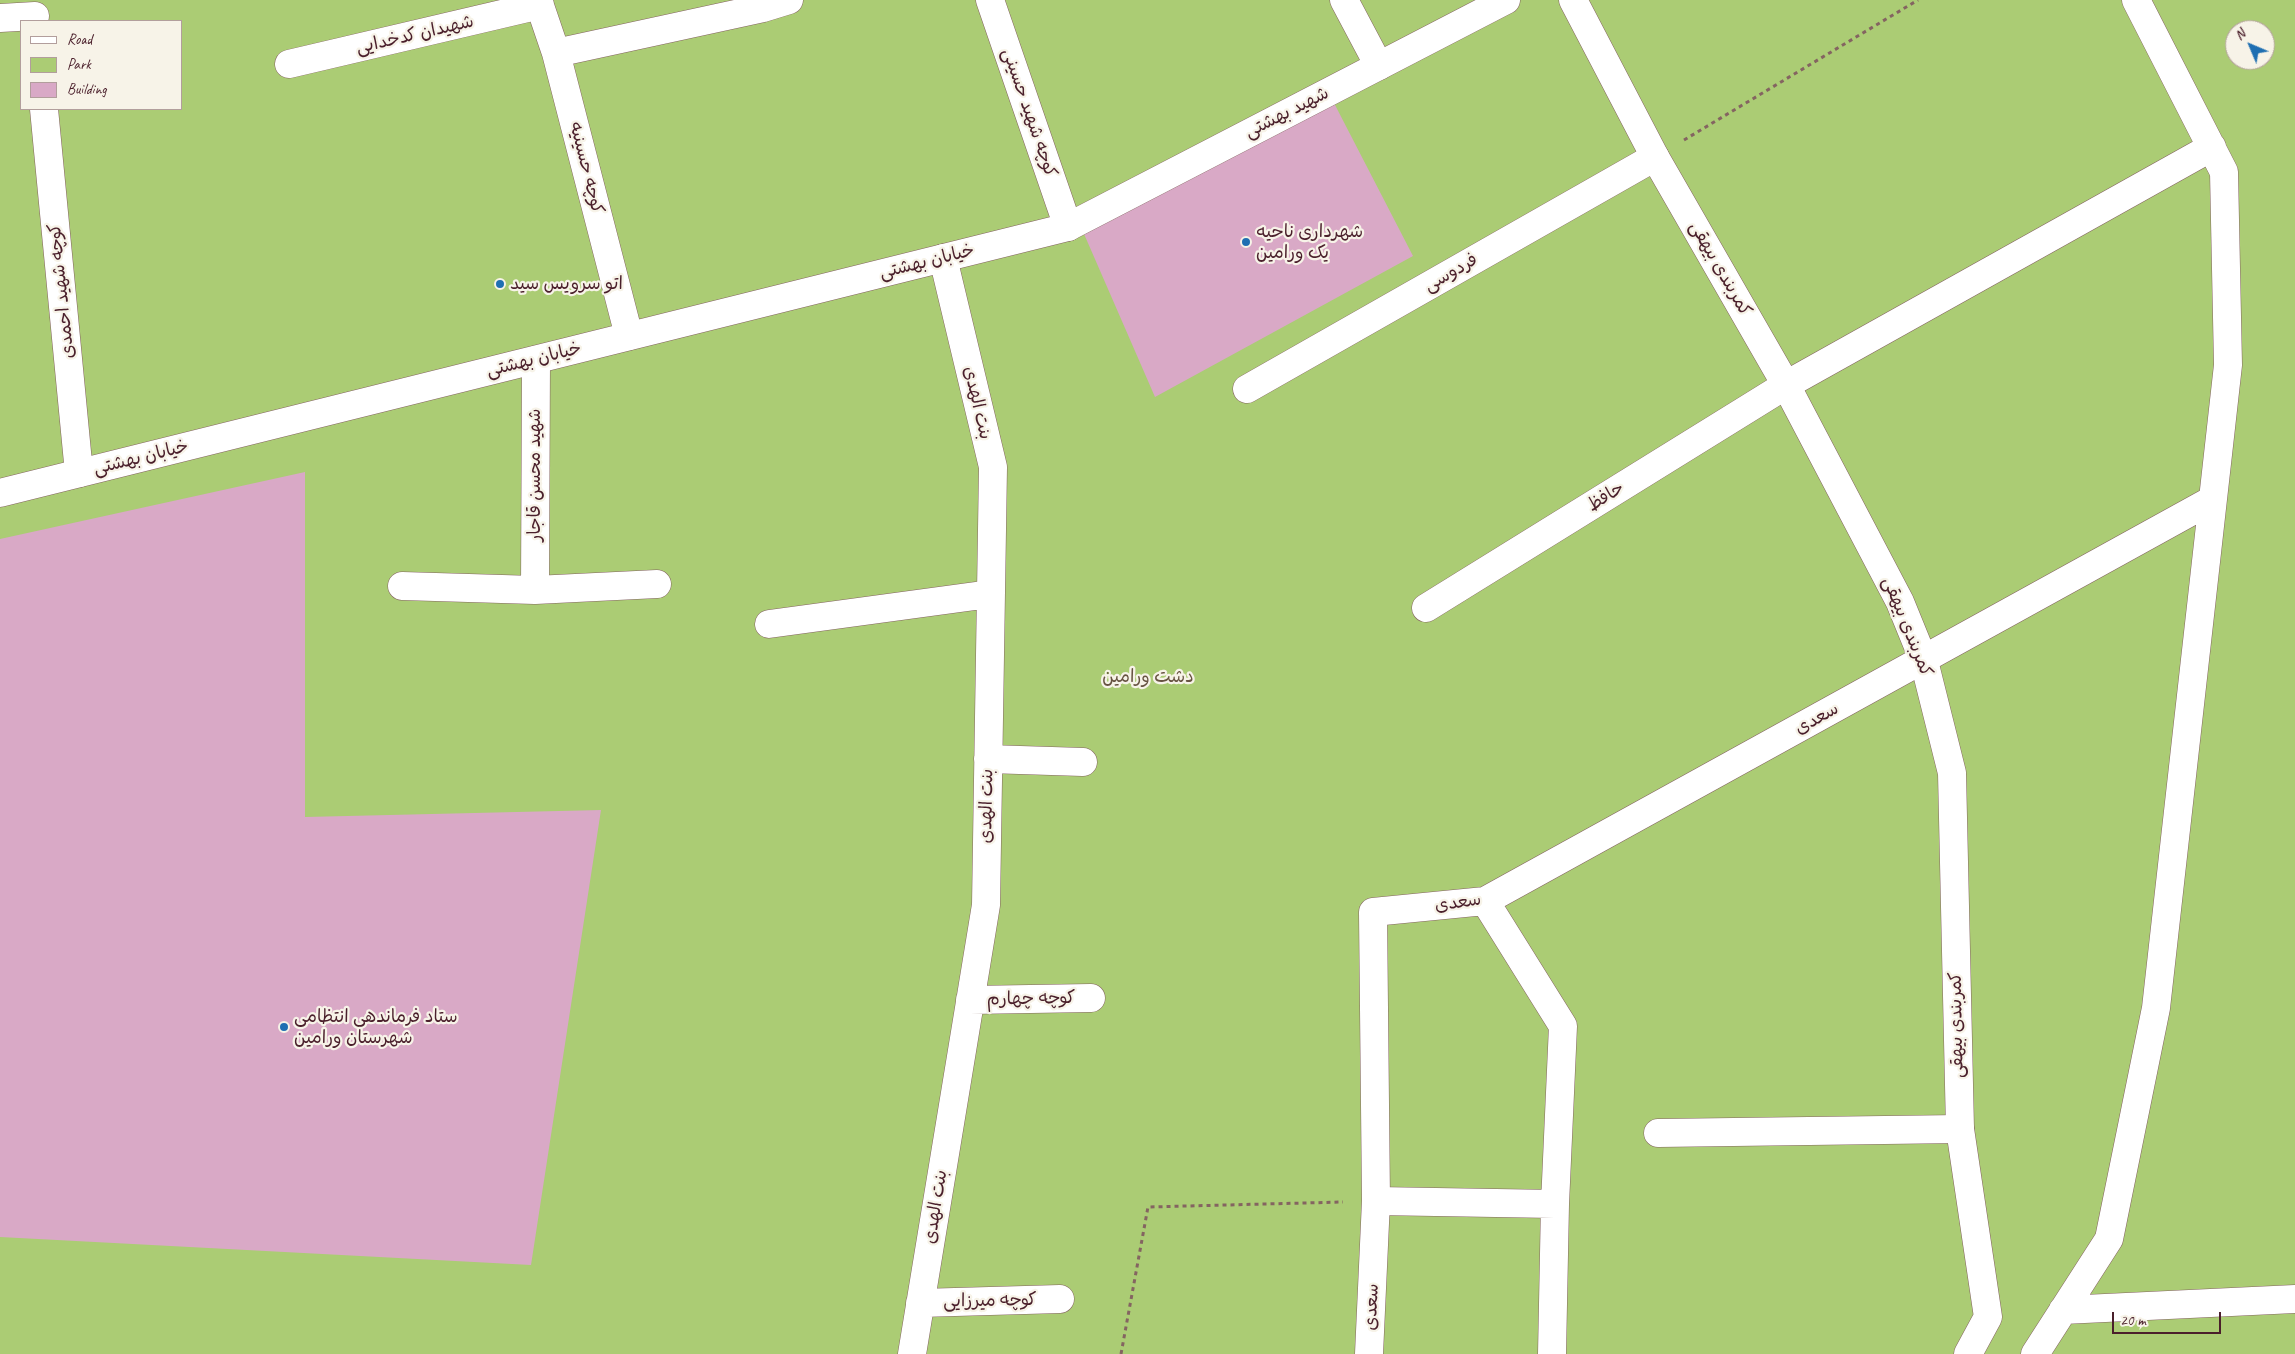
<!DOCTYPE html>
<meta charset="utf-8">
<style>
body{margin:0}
#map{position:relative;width:2295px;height:1354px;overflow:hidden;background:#f0e3c6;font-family:Caveat,sans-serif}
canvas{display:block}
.legend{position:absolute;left:20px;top:20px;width:162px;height:90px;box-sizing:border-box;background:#f7f3e8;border:1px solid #b29e9c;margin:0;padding:6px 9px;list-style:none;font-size:15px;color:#4a1f2b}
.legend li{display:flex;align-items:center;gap:10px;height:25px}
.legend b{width:25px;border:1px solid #b29e9c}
.north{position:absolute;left:2225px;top:20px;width:50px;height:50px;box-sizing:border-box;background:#f7f3e8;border:1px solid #b29e9c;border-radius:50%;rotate:315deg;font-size:14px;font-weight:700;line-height:20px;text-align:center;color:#4a1f2b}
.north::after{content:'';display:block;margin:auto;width:18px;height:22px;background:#1f6fb2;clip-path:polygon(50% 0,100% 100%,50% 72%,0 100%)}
.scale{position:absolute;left:2112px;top:1312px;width:109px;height:22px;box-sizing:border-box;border:2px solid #4a1f2b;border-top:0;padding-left:6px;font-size:15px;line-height:18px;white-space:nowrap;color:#4a1f2b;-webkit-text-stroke:4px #f7f3e8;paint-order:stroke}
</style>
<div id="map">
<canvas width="2295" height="1354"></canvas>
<ul class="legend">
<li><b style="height:6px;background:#fff"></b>Road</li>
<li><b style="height:14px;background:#abcc74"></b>Park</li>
<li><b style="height:14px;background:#d9a9c6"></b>Building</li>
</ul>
<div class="north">N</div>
<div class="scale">20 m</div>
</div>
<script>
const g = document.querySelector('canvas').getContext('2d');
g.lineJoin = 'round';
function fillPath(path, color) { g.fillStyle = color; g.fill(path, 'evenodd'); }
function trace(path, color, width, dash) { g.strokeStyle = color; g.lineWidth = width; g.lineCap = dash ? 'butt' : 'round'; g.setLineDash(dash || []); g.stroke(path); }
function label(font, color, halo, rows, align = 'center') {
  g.font = font + ' Caveat,"Playpen Sans Arabic",sans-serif'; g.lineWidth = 4.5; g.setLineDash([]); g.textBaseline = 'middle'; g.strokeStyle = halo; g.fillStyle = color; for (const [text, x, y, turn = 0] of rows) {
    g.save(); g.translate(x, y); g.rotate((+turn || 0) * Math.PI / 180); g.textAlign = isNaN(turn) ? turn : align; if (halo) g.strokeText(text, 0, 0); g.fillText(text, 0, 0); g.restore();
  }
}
const green = new Path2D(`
 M 0,0 L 2295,0 L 2295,1354 L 0,1354 ZM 21,21 L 181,21 L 181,109 L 21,109 ZM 2235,30 L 2265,30 L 2265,60 L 2235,60 Z`);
const building = new Path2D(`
 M 1334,103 L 1413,256 L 1155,397 L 1081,227 Z
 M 305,472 L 305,817 L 601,810 L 531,1265 L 0,1237 L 0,539 Z`);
const path = new Path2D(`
 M 1684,140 L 1918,0
 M 1121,1354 L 1148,1207 L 1343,1202`);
const street = new Path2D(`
 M 538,0 L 556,53 L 629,336
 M 990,0 L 1068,227
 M 1344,0 L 1379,66
 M 0,18 L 35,16
 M 556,53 L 763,8 L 789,0
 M 289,64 L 540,5
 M 44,109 L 79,473
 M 1247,389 L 1655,157
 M 402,586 L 535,590 L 657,584
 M 535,590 L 536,360
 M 1426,608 L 1786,385 L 2212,147
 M 769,624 L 990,594
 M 988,759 L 1083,762
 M 1485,901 L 1563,1026 L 1555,1204 L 1552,1354
 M 970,1000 L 1091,998
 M 1658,1133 L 1960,1129
 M 1376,1201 L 1555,1204
 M 920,1303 L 1060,1299
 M 2063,1310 L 2295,1299
 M 912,1354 L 986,905 L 993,467 L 943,258
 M 1369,1354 L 1376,1201 L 1373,912 L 1485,901 L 2212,500
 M 2035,1354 L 2109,1239 L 2156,1008 L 2228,365 L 2224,172 L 2136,0`);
const secondary = new Path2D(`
 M 1573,0 L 1655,157 L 1786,385 L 1900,602 L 1924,661 L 1952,773 L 1960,1129 L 1988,1317 L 1968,1354
 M 0,493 L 1068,227 L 1506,0`);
const markers = [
 [1246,242,5,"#1f6fb2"],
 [500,284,5,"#1f6fb2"],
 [284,1027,5,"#1f6fb2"]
];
const streetNames = [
 ["شهیدان کدخدایی",415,35,-13],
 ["کوچه شهید حسینی",1029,113,71],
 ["شهید بهشتی",1287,113,-27],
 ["کوچه حسینیه",586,168,76],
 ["خیابان بهشتی",927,262,-14],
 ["کمربندی بیهقی",1720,269,60],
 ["فردوسی",1451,273,-30],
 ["کوچه شهید احمدی",62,291,-96],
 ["خیابان بهشتی",534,360,-14],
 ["بنت الهدی",977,403,77],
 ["خیابان بهشتی",141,458,-14],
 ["شهید محسن قاجار",535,475,-90],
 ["حافظ",1606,497,-32],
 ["کمربندی بیهقی",1907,627,68],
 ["سعدی",1817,719,-29],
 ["بنت الهدی",987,806,-89],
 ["سعدی",1458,903,-8],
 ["کوچه چهارم",1031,999,-1],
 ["کمربندی بیهقی",1957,1025,-91],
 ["بنت الهدی",936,1207,-81],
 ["کوچه میرزایی",990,1301,-1],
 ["سعدی",1372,1307,-87]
];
const poiNames = [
 ["شهرداری ناحیه",1256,232],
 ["یک ورامین",1256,253],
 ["اتو سرویس سید",510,284],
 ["ستاد فرماندهی انتظامی",294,1017],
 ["شهرستان ورامین",294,1038]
];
const parkNames = [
 ["دشت ورامین",1148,677]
];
fillPath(green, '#abcc74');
fillPath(building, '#d9a9c6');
trace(street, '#846461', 29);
trace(secondary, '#846461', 29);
trace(path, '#846461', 3, [4, 4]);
trace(street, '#fff', 28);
trace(secondary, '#fff', 28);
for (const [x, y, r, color] of markers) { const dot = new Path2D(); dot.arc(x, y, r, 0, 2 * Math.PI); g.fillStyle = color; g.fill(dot); trace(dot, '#f7f3e8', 2); }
label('18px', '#4a1f2b', '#f7f3e8', streetNames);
label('18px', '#4a1f2b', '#f7f3e8', poiNames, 'left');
label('18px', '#675341', '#f7f3e8', parkNames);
</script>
